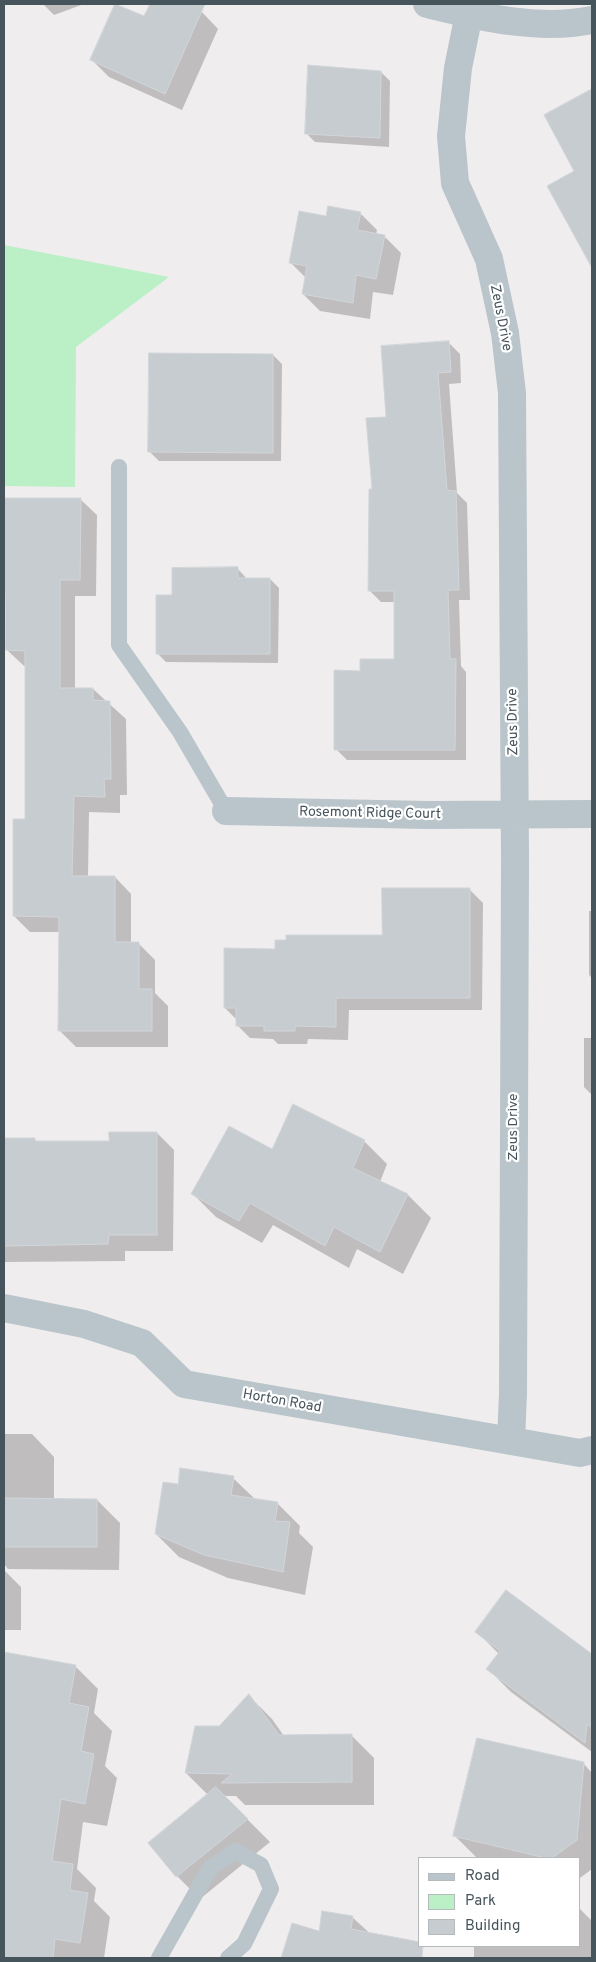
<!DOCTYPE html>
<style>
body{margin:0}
#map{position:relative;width:596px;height:1962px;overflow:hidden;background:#f0edee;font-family:Overpass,sans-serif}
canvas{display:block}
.frame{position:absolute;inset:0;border:5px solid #46545b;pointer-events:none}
.legend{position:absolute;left:418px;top:1857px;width:162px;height:90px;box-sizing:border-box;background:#fff;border:1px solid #b5bbbd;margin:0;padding:6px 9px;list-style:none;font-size:15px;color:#46545b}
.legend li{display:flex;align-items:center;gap:10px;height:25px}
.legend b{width:25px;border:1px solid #b5bbbd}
</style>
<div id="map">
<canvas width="596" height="1962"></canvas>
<div class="frame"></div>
<ul class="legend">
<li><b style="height:6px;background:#b9c5cb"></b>Road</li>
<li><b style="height:14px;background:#bbefc6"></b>Park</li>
<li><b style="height:14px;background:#c7ccd0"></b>Building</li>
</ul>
</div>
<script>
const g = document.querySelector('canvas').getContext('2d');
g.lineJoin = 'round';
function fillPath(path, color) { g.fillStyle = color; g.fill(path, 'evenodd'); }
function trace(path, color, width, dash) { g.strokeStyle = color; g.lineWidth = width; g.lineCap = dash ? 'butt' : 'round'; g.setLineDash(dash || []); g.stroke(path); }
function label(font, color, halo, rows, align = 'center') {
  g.font = font + ' Overpass,sans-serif'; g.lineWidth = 4.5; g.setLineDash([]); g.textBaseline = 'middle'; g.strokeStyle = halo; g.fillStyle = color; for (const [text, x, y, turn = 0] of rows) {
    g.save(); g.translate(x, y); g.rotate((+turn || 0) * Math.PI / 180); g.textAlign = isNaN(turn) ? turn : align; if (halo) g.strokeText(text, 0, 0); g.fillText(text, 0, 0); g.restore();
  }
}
const green = new Path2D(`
 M 4,245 L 169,277 L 76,347 L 75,487 L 4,486 Z`);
const shadow = new Path2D(`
 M 43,4 L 84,4 L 54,15 Z
 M 151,4 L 184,4 L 201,11 L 218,29 L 182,110 L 109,77 L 92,60 L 145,18 Z
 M 381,72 L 390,81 L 389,147 L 315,142 L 306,133 Z
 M 592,90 L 592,252 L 575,235 L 576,171 L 546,116 Z
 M 360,213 L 377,230 L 376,235 L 384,236 L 401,253 L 393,295 L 373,292 L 370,319 L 320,311 L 303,294 L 306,278 L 291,263 Z
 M 448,342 L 460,354 L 461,383 L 449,384 L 457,493 L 467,503 L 470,600 L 459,600 L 461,666 L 466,672 L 466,760 L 347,760 L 336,749 L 361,672 L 395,661 L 395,602 L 381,602 L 369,590 L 373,491 L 388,418 Z
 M 273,355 L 282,364 L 281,461 L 159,461 L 150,452 Z
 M 4,499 L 80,499 L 97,515 L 96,596 L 75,596 L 75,689 L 93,689 L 126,719 L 127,795 L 120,795 L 120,813 L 89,812 L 88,877 L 115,877 L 131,894 L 131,943 L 138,943 L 155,960 L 155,993 L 168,1006 L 168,1047 L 76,1047 L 59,1030 L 60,932 L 30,932 L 14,916 L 26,820 L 27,666 L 24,666 L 7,650 L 7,594 L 4,590 Z
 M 238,569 L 247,579 L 270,579 L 279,588 L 278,663 L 166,662 L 157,653 L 173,597 Z
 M 470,890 L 483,903 L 482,1010 L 349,1010 L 348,1040 L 308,1039 L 307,1044 L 278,1044 L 273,1039 L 250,1038 L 237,1025 L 237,1020 L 225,1008 L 276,950 L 383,936 Z
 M 589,911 L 592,911 L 592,978 L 589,975 Z
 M 584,1038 L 592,1038 L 592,1095 L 584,1087 Z
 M 157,1133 L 174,1150 L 173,1251 L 125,1251 L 125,1261 L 4,1262 L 4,1139 L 34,1139 L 37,1142 L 110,1143 Z
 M 364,1141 L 387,1164 L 380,1182 L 408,1195 L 431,1218 L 403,1274 L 357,1249 L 349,1268 L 273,1225 L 262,1243 L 216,1217 L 193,1194 L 272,1151 Z
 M 4,1434 L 32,1434 L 54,1457 L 54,1500 L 97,1500 L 120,1523 L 119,1570 L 8,1569 L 4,1564 Z
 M 233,1478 L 256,1500 L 277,1503 L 300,1526 L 299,1533 L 313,1547 L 305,1595 L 228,1578 L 179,1557 L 156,1534 L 179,1486 Z
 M 4,1570 L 21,1587 L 21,1630 L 4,1630 Z
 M 506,1592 L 592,1655 L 592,1752 L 511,1692 L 488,1669 L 499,1654 L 477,1632 Z
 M 4,1653 L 75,1666 L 98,1689 L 94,1713 L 112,1731 L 105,1766 L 117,1778 L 107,1826 L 83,1822 L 77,1869 L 96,1888 L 94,1901 L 110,1917 L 104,1958 L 5,1958 Z
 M 249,1696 L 272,1719 L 284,1736 L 351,1735 L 374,1758 L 374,1805 L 245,1805 L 236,1796 L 224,1796 L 270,1842 L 200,1899 L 177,1876 L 208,1795 L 186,1773 L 220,1728 Z
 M 583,1763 L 592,1773 L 592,1869 L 580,1878 L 580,1858 L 477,1858 L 455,1836 Z
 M 580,1909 L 592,1921 L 592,1958 L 474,1958 L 474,1946 L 580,1946 Z
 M 352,1917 L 397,1958 L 283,1958 L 293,1924 L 320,1933 Z`);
const building = new Path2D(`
 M 115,4 L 144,16 L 150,4 L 205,4 L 165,94 L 90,60 Z
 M 308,65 L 381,71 L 380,138 L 305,134 Z
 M 592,89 L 592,268 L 547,186 L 574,171 L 544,115 Z
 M 328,206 L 361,212 L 357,230 L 385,235 L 376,279 L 356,275 L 353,303 L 302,294 L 307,266 L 289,263 L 299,211 L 326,216 Z
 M 449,341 L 451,372 L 438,373 L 447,490 L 456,491 L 459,590 L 448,590 L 450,659 L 456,659 L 455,750 L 334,750 L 334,670 L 360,671 L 360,659 L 394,659 L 394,591 L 368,591 L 369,489 L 372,489 L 366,418 L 386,417 L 381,346 Z
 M 149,353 L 273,354 L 273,453 L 148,452 Z
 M 4,498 L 81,498 L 80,580 L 60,580 L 60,688 L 93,688 L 93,700 L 110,701 L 111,779 L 104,779 L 105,797 L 74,796 L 72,876 L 115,876 L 115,942 L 139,942 L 139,989 L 152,989 L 152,1031 L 58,1031 L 59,917 L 13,916 L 13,819 L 25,819 L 25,651 L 6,650 Z
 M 238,567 L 238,578 L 270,578 L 270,654 L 156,654 L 156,595 L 172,595 L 172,568 Z
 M 382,888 L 470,888 L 470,998 L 336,998 L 336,1027 L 295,1026 L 295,1031 L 264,1031 L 264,1026 L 236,1026 L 236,1008 L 224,1008 L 224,948 L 275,949 L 275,940 L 286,940 L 286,935 L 382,935 Z
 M 293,1104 L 365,1140 L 353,1168 L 408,1194 L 380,1252 L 334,1227 L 325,1246 L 250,1203 L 239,1221 L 191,1194 L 229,1126 L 272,1149 Z
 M 109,1132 L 157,1132 L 157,1235 L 109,1235 L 108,1244 L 4,1246 L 4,1138 L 35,1138 L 35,1141 L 109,1141 Z
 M 180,1468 L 234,1476 L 231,1495 L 278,1502 L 275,1521 L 290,1522 L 283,1572 L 204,1555 L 155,1534 L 163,1482 L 178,1484 Z
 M 4,1498 L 97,1499 L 97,1547 L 4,1547 Z
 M 506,1590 L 592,1654 L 592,1728 L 587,1724 L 585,1743 L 486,1669 L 500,1651 L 475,1632 Z
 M 4,1652 L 76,1665 L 69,1703 L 89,1707 L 81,1751 L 94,1754 L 85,1804 L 61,1799 L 52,1861 L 73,1864 L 70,1890 L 88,1893 L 80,1943 L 55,1939 L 53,1958 L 4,1958 Z
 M 249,1694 L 279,1735 L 352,1734 L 352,1782 L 221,1783 L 232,1774 L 185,1773 L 195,1726 L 219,1726 Z
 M 477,1738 L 584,1762 L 577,1840 L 552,1858 L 546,1858 L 453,1836 Z
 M 216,1787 L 248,1819 L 176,1877 L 148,1843 Z
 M 322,1911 L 353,1916 L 351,1929 L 420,1942 L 420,1946 L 423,1946 L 422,1958 L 281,1958 L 292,1923 L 319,1931 Z`);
const lane = new Path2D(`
 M 119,467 L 119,645 L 180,732 L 226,811
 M 159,1958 L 210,1868 L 235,1851 L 261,1865 L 271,1889 L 244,1944 L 228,1958`);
const street = new Path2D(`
 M 427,4 C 481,17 537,31 592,20
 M 469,14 L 458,68 L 451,136 L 455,183 L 489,259 L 505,333 L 512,393 L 515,861 L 513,1393 L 511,1441
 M 226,811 L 429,815 L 592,814
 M 4,1308 L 84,1324 L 142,1343 L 184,1384 L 580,1453 L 592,1450`);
const streetNames = [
 ["Zeus Drive",500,318,79],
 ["Zeus Drive",514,722,-91],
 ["Rosemont Ridge Court",370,814,1],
 ["Zeus Drive",514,1127,-90],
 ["Horton Road",282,1402,10]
];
fillPath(green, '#bbefc6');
fillPath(shadow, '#0003');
fillPath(building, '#c7ccd0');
trace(building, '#d1d5d9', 1);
trace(lane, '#b9c5cb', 16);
trace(street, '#b9c5cb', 28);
label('14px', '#46545b', '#fff', streetNames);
</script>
